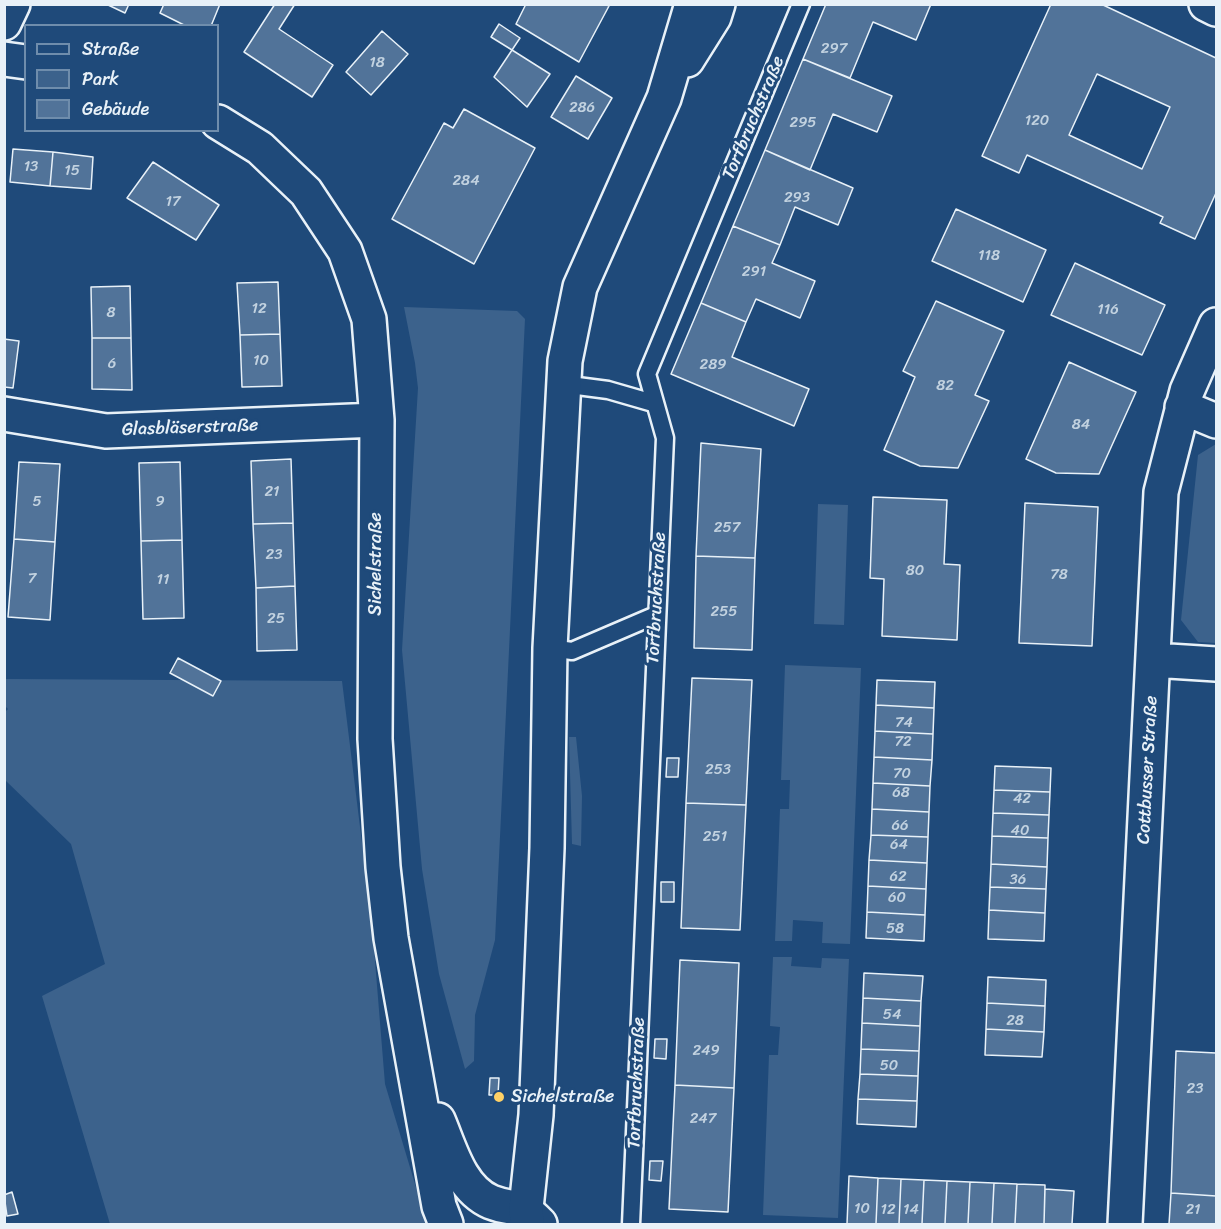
<!DOCTYPE html>
<meta charset="utf-8">
<style>
body{margin:0}
#map{position:relative;width:1221px;height:1229px;overflow:hidden;background:#1f4a7a;font-family:Sriracha,sans-serif}
canvas{display:block}
.frame{position:absolute;inset:0;border:6px solid #e8f1f8;pointer-events:none}
.legend{position:absolute;left:24px;top:24px;width:195px;height:108px;box-sizing:border-box;background:#1f4a7a;border:2px solid #6f8dac;margin:0;padding:8px 10px;list-style:none;font-size:18px;color:#e8f1f8}
.legend li{display:flex;align-items:center;gap:12px;height:30px}
.legend b{width:30px;border:2px solid #6f8dac}
</style>
<div id="map">
<canvas width="1221" height="1229"></canvas>
<div class="frame"></div>
<ul class="legend">
<li><b style="height:8px;background:#1f4a7a"></b>Straße</li>
<li><b style="height:16px;background:#3c628c"></b>Park</li>
<li><b style="height:16px;background:#517399"></b>Gebäude</li>
</ul>
</div>
<script>
const g = document.querySelector('canvas').getContext('2d');
g.lineJoin = 'round';
function fillPath(path, color) { g.fillStyle = color; g.fill(path, 'evenodd'); }
function trace(path, color, width, dash) { g.strokeStyle = color; g.lineWidth = width; g.lineCap = dash ? 'butt' : 'round'; g.setLineDash(dash || []); g.stroke(path); }
function label(font, color, halo, rows, align = 'center') {
  g.font = font + ' Sriracha,sans-serif'; g.lineWidth = 6; g.setLineDash([]); g.textBaseline = 'middle'; g.strokeStyle = halo; g.fillStyle = color; for (const [text, x, y, turn = 0] of rows) {
    g.save(); g.translate(x, y); g.rotate((+turn || 0) * Math.PI / 180); g.textAlign = isNaN(turn) ? turn : align; if (halo) g.strokeText(text, 0, 0); g.fillText(text, 0, 0); g.restore();
  }
}
const green = new Path2D(`
 M 404,307 L 517,311 L 525,319 L 495,940 L 475,1015 L 474,1061 L 465,1069 L 439,974 L 422,869 L 402,650 L 418,388 L 415,363 Z
 M 1216,444 L 1216,643 L 1198,642 L 1181,620 L 1198,455 Z
 M 818,504 L 848,505 L 844,625 L 814,624 Z
 M 785,665 L 861,668 L 850,944 L 822,943 L 823,922 L 793,920 L 792,941 L 775,941 L 780,809 L 789,809 L 790,780 L 781,780 Z
 M 5,679 L 342,681 L 372,924 L 385,1084 L 427,1224 L 110,1224 L 42,996 L 105,964 L 71,844 L 5,780 L 4,713 L 8,709 L 5,706 Z
 M 569,737 L 576,737 L 582,796 L 581,846 L 572,844 Z
 M 773,957 L 792,957 L 791,966 L 821,968 L 822,958 L 849,959 L 838,1218 L 763,1215 L 769,1055 L 778,1055 L 780,1027 L 770,1026 Z`);
const building = new Path2D(`
 M 106,4 L 129,4 L 125,13 Z
 M 164,4 L 220,4 L 211,26 L 186,26 L 160,13 Z
 M 275,4 L 295,4 L 279,29 L 333,65 L 312,97 L 244,52 Z
 M 526,4 L 605,4 L 609,6 L 579,62 L 516,24 Z
 M 826,4 L 931,4 L 916,40 L 873,22 L 850,78 L 803,59 Z
 M 1051,4 L 1101,4 L 1216,58 L 1216,193 L 1195,239 L 1160,223 L 1163,217 L 1027,155 L 1019,173 L 982,156 ZM 1097,74 L 1170,107 L 1142,169 L 1069,135 Z
 M 499,24 L 520,38 L 512,50 L 491,37 Z
 M 382,31 L 408,54 L 371,95 L 346,72 Z
 M 512,50 L 550,74 L 527,107 L 494,77 Z
 M 803,59 L 892,96 L 877,132 L 833,114 L 810,170 L 765,150 Z
 M 576,76 L 612,98 L 588,139 L 551,117 Z
 M 464,109 L 535,148 L 474,264 L 392,219 L 444,123 L 453,128 Z
 M 13,149 L 53,152 L 50,186 L 10,182 Z
 M 765,150 L 853,188 L 838,225 L 795,207 L 780,245 L 733,226 Z
 M 53,152 L 93,157 L 91,189 L 50,186 Z
 M 153,162 L 219,205 L 196,240 L 127,198 Z
 M 956,209 L 1046,250 L 1023,302 L 932,261 Z
 M 733,226 L 780,245 L 772,263 L 815,281 L 800,318 L 756,299 L 746,322 L 701,303 Z
 M 1075,263 L 1165,305 L 1142,355 L 1051,315 Z
 M 278,282 L 280,334 L 240,335 L 237,283 Z
 M 130,286 L 131,338 L 92,338 L 91,287 Z
 M 936,301 L 1004,331 L 975,395 L 989,401 L 958,468 L 920,466 L 884,450 L 915,377 L 903,371 Z
 M 701,303 L 746,322 L 732,357 L 809,389 L 794,426 L 671,374 Z
 M 280,334 L 282,386 L 242,387 L 240,335 Z
 M 92,338 L 131,338 L 132,390 L 92,389 Z
 M 4,339 L 19,341 L 13,388 L 4,387 Z
 M 1069,362 L 1136,392 L 1099,474 L 1056,473 L 1026,459 Z
 M 701,443 L 761,449 L 755,558 L 696,556 Z
 M 291,459 L 293,523 L 253,524 L 251,461 Z
 M 19,462 L 60,464 L 55,542 L 14,539 Z
 M 180,462 L 182,540 L 141,541 L 139,463 Z
 M 873,497 L 947,500 L 944,564 L 960,565 L 957,640 L 882,636 L 884,579 L 870,578 Z
 M 1025,503 L 1098,507 L 1092,646 L 1019,643 Z
 M 293,523 L 295,586 L 256,588 L 253,524 Z
 M 14,539 L 55,542 L 50,620 L 8,617 Z
 M 182,540 L 184,618 L 143,619 L 141,541 Z
 M 696,556 L 755,558 L 752,650 L 694,648 Z
 M 295,586 L 297,650 L 257,651 L 256,588 Z
 M 178,658 L 221,681 L 213,696 L 170,673 Z
 M 692,678 L 752,680 L 746,805 L 686,803 Z
 M 877,680 L 935,682 L 934,708 L 876,705 Z
 M 876,705 L 934,708 L 933,734 L 875,731 Z
 M 875,731 L 933,734 L 932,760 L 874,757 Z
 M 874,757 L 932,760 L 930,786 L 873,783 Z
 M 667,758 L 679,758 L 678,777 L 666,777 Z
 M 995,766 L 1051,768 L 1050,792 L 994,790 Z
 M 873,783 L 930,786 L 929,812 L 872,809 Z
 M 994,790 L 1050,792 L 1049,815 L 993,813 Z
 M 686,803 L 746,805 L 740,930 L 681,928 Z
 M 872,809 L 929,812 L 928,837 L 871,835 Z
 M 993,813 L 1049,815 L 1048,838 L 992,836 Z
 M 871,835 L 928,837 L 927,863 L 869,860 Z
 M 992,836 L 1048,838 L 1047,867 L 991,864 Z
 M 869,860 L 927,863 L 926,889 L 868,886 Z
 M 991,864 L 1047,867 L 1046,889 L 990,887 Z
 M 661,882 L 674,882 L 674,902 L 661,902 Z
 M 868,886 L 926,889 L 925,915 L 867,912 Z
 M 990,887 L 1046,889 L 1045,913 L 989,910 Z
 M 989,910 L 1045,913 L 1044,941 L 988,939 Z
 M 867,912 L 925,915 L 924,941 L 866,938 Z
 M 680,960 L 739,963 L 734,1088 L 675,1085 Z
 M 864,973 L 923,976 L 921,1001 L 863,998 Z
 M 988,977 L 1046,980 L 1045,1006 L 987,1003 Z
 M 863,998 L 921,1001 L 920,1026 L 862,1023 Z
 M 987,1003 L 1045,1006 L 1044,1032 L 986,1029 Z
 M 862,1023 L 920,1026 L 919,1051 L 861,1049 Z
 M 986,1029 L 1044,1032 L 1042,1057 L 985,1055 Z
 M 655,1039 L 667,1039 L 666,1059 L 654,1058 Z
 M 861,1049 L 919,1051 L 918,1076 L 860,1074 Z
 M 1176,1051 L 1216,1053 L 1216,1196 L 1171,1193 Z
 M 860,1074 L 918,1076 L 917,1101 L 858,1099 Z
 M 490,1078 L 499,1078 L 498,1095 L 489,1095 Z
 M 675,1085 L 734,1088 L 728,1212 L 669,1209 Z
 M 858,1099 L 917,1101 L 916,1127 L 857,1124 Z
 M 650,1161 L 663,1161 L 661,1181 L 649,1180 Z
 M 849,1176 L 878,1178 L 876,1224 L 847,1224 Z
 M 878,1178 L 901,1179 L 899,1224 L 876,1224 Z
 M 901,1179 L 924,1180 L 922,1224 L 899,1224 Z
 M 924,1180 L 947,1181 L 945,1224 L 922,1224 Z
 M 947,1181 L 970,1182 L 968,1224 L 945,1224 Z
 M 970,1182 L 994,1183 L 992,1224 L 968,1224 Z
 M 994,1183 L 1017,1184 L 1015,1224 L 992,1224 Z
 M 1017,1184 L 1045,1185 L 1044,1224 L 1015,1224 Z
 M 1045,1189 L 1074,1191 L 1072,1224 L 1044,1224 Z
 M 12,1192 L 18,1214 L 7,1216 L 4,1195 Z
 M 1171,1193 L 1216,1196 L 1216,1224 L 1169,1224 Z`);
const service = new Path2D(`
 M 562,384 L 608,390 L 653,403
 M 550,648 L 572,651 L 656,615
 M 631,1224 L 665,438 L 647,374 L 801,4`);
const minor = new Path2D(`
 M 1206,4 L 1216,9
 M 4,23 L 13,4
 M 4,59 L 26,62
 M 218,122 L 260,148 L 306,192 L 345,251 L 369,319 L 377,420 L 375,739 L 383,867 L 391,938 L 439,1206 L 446,1224
 M 1182,407 L 1216,421
 M 4,414 L 106,431 L 377,420
 M 1153,660 L 1216,664
 M 438,1120 C 450,1148 460,1189 491,1202 C 516,1212 519,1201 540,1224
 M 1125,1224 L 1161,492 L 1187,391 L 1216,325`);
const secondary = new Path2D(`
 M 687,60 L 714,17 L 718,4
 M 527,1224 L 526,1208 L 536,1115 L 547,848 L 550,648 L 565,361 L 580,287 L 664,98 L 692,4`);
const markers = [
 [499,1097,6,"#ffd166"]
];
const numberNames = [
 ["297",834,49],
 ["18",377,63],
 ["286",582,108],
 ["120",1037,121],
 ["295",803,123],
 ["13",31,167],
 ["15",72,171],
 ["284",466,181],
 ["293",797,198],
 ["17",173,202],
 ["118",989,256],
 ["291",754,272],
 ["12",259,309],
 ["116",1108,310],
 ["8",111,313],
 ["10",261,361],
 ["6",112,364],
 ["289",713,365],
 ["82",945,386],
 ["84",1081,425],
 ["21",272,492],
 ["5",37,502],
 ["9",160,502],
 ["257",727,528],
 ["23",274,555],
 ["80",915,571],
 ["78",1059,575],
 ["7",32,579],
 ["11",163,580],
 ["255",724,612],
 ["25",276,619],
 ["74",904,723],
 ["72",903,742],
 ["253",718,770],
 ["70",902,774],
 ["68",901,793],
 ["42",1022,799],
 ["66",900,826],
 ["40",1020,831],
 ["251",715,837],
 ["64",899,845],
 ["62",898,877],
 ["36",1018,880],
 ["60",897,898],
 ["58",895,929],
 ["54",892,1015],
 ["28",1015,1021],
 ["249",706,1051],
 ["50",889,1066],
 ["23",1195,1089],
 ["247",703,1119],
 ["10",862,1209],
 ["12",888,1210],
 ["14",911,1210],
 ["21",1193,1210]
];
const streetNames = [
 ["Torfbruchstraße",754,118,-67],
 ["Glasbläserstraße",190,428,-2],
 ["Sichelstraße",376,564,-90],
 ["Torfbruchstraße",657,598,-87],
 ["Cottbusser Straße",1148,770,-87],
 ["Torfbruchstraße",637,1083,-88]
];
const poiNames = [
 ["Sichelstraße",511,1097]
];
fillPath(green, '#3c628c');
fillPath(building, '#517399');
trace(building, '#e8f1f8', 1.5);
trace(service, '#e8f1f8', 21);
trace(minor, '#e8f1f8', 38);
trace(secondary, '#e8f1f8', 38);
trace(service, '#1f4a7a', 16);
trace(minor, '#1f4a7a', 33);
trace(secondary, '#1f4a7a', 33);
for (const [x, y, r, color] of markers) { const dot = new Path2D(); dot.arc(x, y, r, 0, 2 * Math.PI); g.fillStyle = color; g.fill(dot); trace(dot, '#1f4a7a', 2); }
label('15px', '#c2d2e0', null, numberNames);
label('18px', '#e8f1f8', '#1f4a7a', streetNames);
label('18px', '#e8f1f8', '#1f4a7a', poiNames, 'left');
</script>
